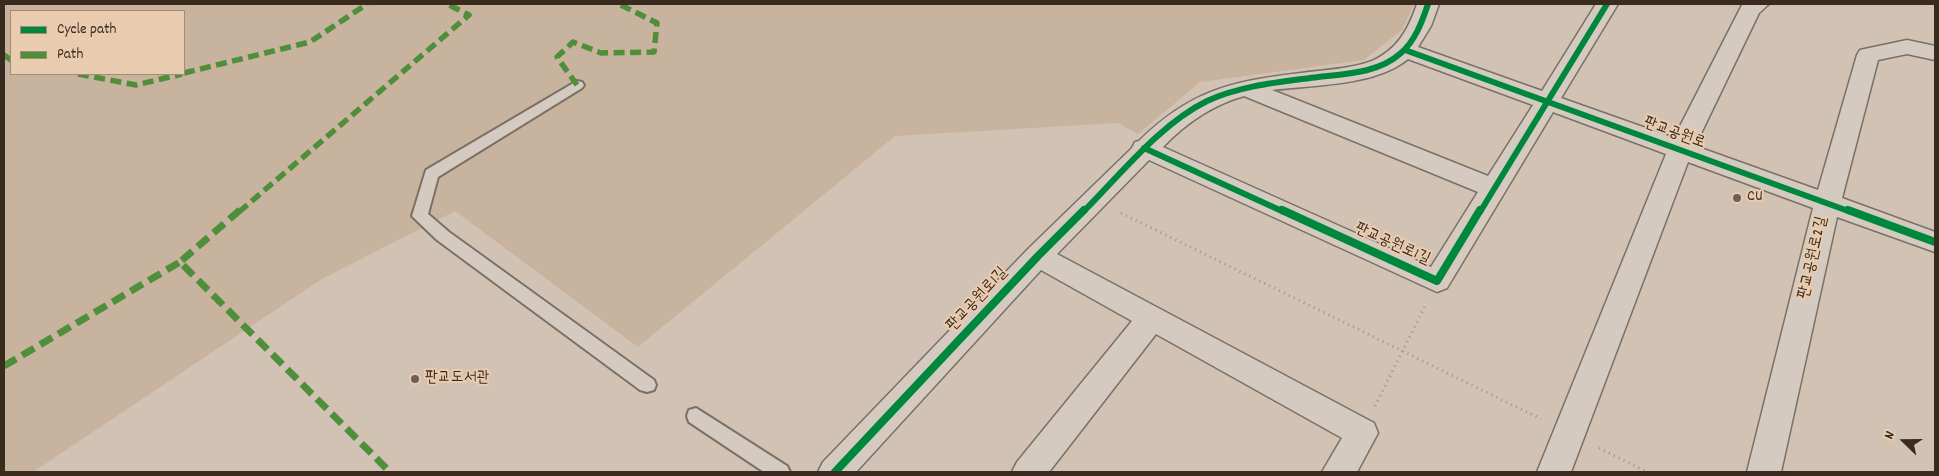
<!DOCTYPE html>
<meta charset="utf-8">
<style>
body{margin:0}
#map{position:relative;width:1939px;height:476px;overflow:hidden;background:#d1c2b3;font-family:Dekko,sans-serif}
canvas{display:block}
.frame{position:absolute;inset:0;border:5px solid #3b2a1e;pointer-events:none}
.legend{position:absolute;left:10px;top:10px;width:175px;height:65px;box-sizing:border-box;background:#e9ccaf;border:1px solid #a38b75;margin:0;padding:6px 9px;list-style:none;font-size:15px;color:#3b2a1e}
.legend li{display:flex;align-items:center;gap:10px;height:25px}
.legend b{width:25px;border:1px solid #a38b75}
.north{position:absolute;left:1879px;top:416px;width:50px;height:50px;-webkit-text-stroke:4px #e9ccaf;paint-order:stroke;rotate:292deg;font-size:14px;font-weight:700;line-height:20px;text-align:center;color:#3b2a1e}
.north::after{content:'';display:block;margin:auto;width:18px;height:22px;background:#3b2a1e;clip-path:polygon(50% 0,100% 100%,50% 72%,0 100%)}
</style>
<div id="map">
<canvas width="1939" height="476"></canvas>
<div class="frame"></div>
<ul class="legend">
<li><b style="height:6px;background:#00873e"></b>Cycle path</li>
<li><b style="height:6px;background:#4f8e3b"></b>Path</li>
</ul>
<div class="north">N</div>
</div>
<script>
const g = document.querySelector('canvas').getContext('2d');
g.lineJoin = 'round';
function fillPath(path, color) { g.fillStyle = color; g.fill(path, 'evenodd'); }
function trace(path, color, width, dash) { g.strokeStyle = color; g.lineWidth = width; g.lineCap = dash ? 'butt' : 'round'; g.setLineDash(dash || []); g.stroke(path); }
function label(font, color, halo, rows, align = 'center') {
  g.font = font + ' Dekko,"Poor Story",sans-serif'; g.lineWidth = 4; g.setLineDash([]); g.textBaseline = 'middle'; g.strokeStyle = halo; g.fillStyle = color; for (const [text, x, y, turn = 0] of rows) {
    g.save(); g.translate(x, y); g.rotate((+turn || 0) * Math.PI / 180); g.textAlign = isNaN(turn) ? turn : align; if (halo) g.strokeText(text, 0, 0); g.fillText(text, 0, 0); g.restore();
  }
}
const green = new Path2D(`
 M 4,4 L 1414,4 L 1402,30 L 1364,60 L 1200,82 L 1138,134 L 1118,123 L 895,136 L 638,347 L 455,211 L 322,279 L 33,472 L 4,472 ZM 11,11 L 184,11 L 184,74 L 11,74 Z`);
const path = new Path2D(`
 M 1121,213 L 1541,419
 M 1375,406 L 1426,304
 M 1599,448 L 1647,472`);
const service = new Path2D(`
 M 577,81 L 582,82 L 584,85 L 582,88 L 438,177 L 428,214 L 449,232 L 654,380 L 656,385 L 654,390 L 647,392 L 640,390 L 437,240 L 412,216 L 426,170 Z
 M 696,408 L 787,466 L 790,472 L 764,472 L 689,422 L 687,416 L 689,410 Z`);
const minor = new Path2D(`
 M 1417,4 L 1439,4 L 1431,26 L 1418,47 L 1542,91 L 1596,4 L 1618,4 L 1561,98 L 1674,138 L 1742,5 L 1769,4 L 1759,13 L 1695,146 L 1818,190 L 1857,55 L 1860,50 L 1907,40 L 1935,46 L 1935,60 L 1907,54 L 1878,60 L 1842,198 L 1935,232 L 1935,252 L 1837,217 L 1781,472 L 1747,472 L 1813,208 L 1688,162 L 1571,472 L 1537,472 L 1666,154 L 1553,112 L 1447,288 L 1437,292 L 1149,160 L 1057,254 L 1374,423 L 1378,433 L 1357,472 L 1322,472 L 1342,438 L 1156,334 L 1049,472 L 1012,472 L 1017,462 L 1132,321 L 1041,270 L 856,472 L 818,472 L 823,462 L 1028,249 L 1132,148 L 1135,142 L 1139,141 C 1190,91 1231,81 1301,73 C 1324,70 1350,69 1372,61 C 1398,49 1408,30 1417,4 ZM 1408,59 L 1533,105 L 1488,176 L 1272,90 C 1314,85 1375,86 1408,59 ZM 1244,96 L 1478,192 L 1431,267 L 1163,147 C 1186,123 1212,105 1244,96 Z`);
const quietFar1 = new Path2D(`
 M 4,55 L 11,60
 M 184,73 L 310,42 L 367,4
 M 78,74 L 136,85 L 182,74
 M 577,85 L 557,57 L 573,42 L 601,53 L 654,52 L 657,23 L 619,4
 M 239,212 L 469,15 L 447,4`);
const quiet = new Path2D(`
 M 240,210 L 180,262 L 390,472
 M 4,366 L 180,262`);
const cyclewayFar1 = new Path2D(`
 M 1405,50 L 1851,212
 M 1144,148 L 1284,212
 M 1083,212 C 1120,175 1160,124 1207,101 C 1242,85 1281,82 1318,77 C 1346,74 1379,73 1401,53 C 1415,41 1422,22 1428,4
 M 1480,212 L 1607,4`);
const cycleway = new Path2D(`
 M 1282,210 L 1437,281 L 1480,210
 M 1848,210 L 1935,242
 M 835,472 L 1038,256 L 1084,210`);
const markers = [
 [1737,198,5,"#705f52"],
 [415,379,5,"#705f52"]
];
const streetNames = [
 ["판교공원로",1674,134,20],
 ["판교공원로1길",1392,245,24],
 ["판교공원로2길",1814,258,-77],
 ["판교공원로1길",978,300,-47]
];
const poiNames = [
 ["CU",1747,198],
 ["판교도서관",425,379]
];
fillPath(green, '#c8b39e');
trace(service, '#7a7066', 4);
trace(minor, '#7a7066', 3);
trace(path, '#9d948b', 3, [1, 4.5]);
fillPath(service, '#d5cac0');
fillPath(minor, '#d5cac0');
trace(quietFar1, '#4f8e3b', 5.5, [11, 5.5]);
trace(quiet, '#4f8e3b', 7, [14, 7]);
trace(cyclewayFar1, '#00873e', 6);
trace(cycleway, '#00873e', 8);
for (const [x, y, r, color] of markers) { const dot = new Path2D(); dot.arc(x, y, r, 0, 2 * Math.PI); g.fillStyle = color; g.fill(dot); trace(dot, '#e9ccaf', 2); }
label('16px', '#3b2a1e', '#e9ccaf', streetNames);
label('16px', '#3b2a1e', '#e9ccaf', poiNames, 'left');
</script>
